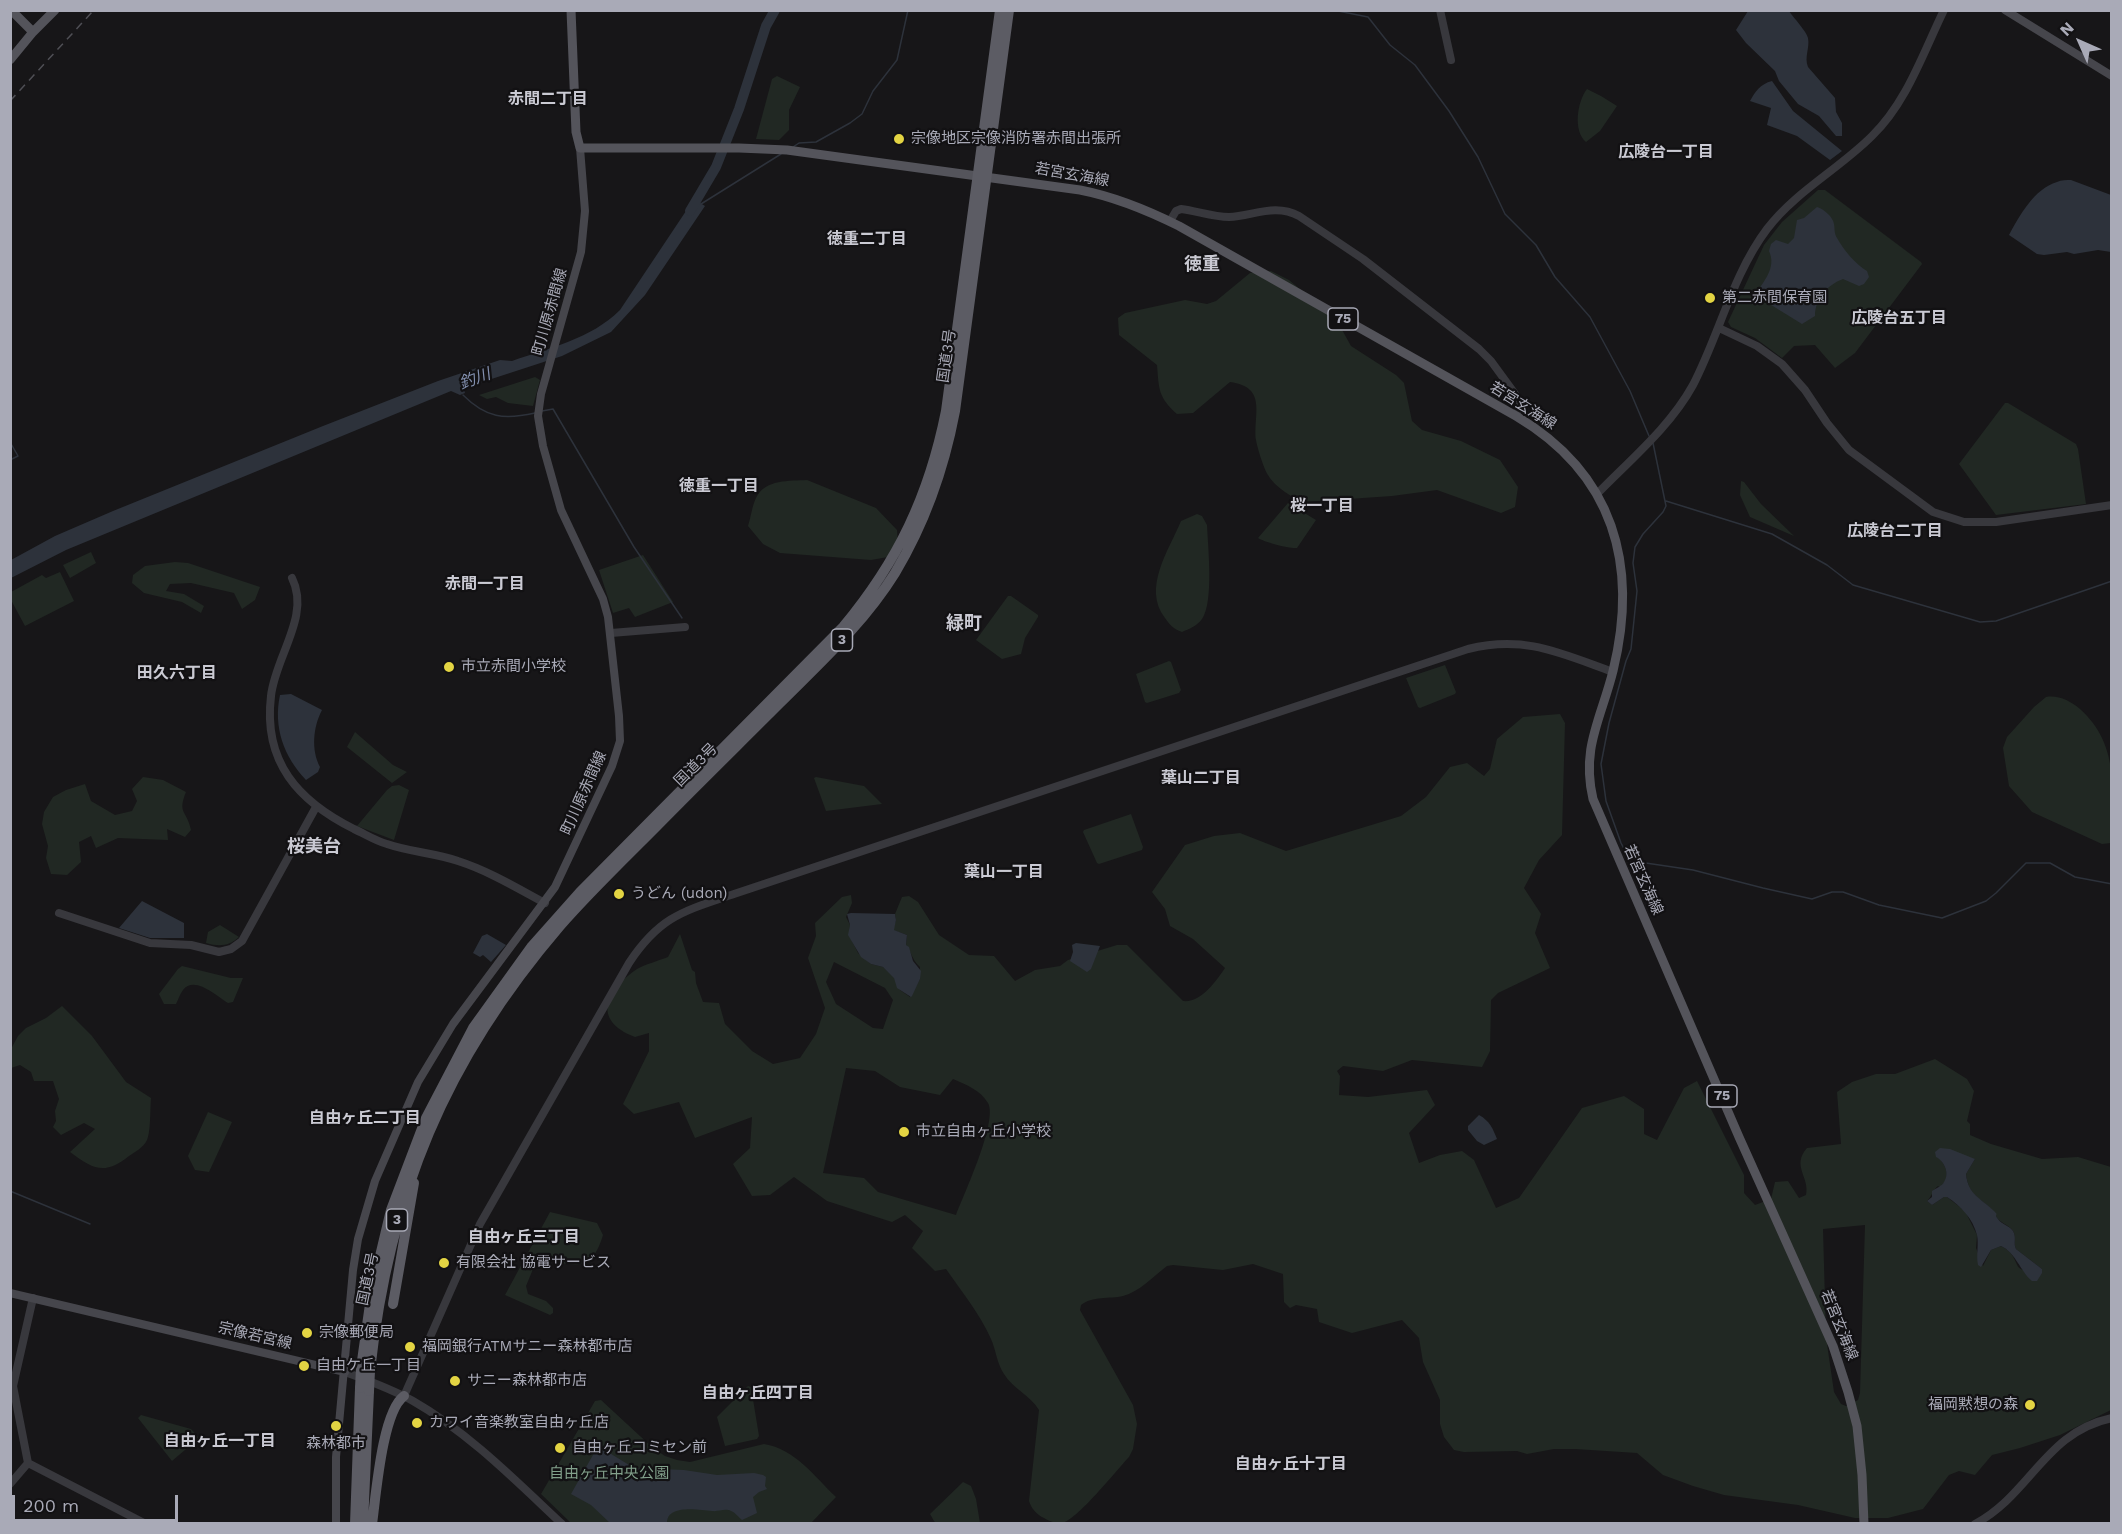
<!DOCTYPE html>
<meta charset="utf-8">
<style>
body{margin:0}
#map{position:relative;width:2122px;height:1534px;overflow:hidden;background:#171618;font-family:"Work Sans",sans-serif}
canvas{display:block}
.frame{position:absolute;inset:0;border:12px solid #a9aab7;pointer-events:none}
.north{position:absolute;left:2050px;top:12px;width:60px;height:60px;-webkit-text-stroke:4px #121113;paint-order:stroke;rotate:315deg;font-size:16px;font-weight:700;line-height:24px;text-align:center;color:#a9aab7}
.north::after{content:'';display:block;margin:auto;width:21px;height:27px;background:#a9aab7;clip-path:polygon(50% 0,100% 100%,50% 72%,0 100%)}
.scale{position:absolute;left:12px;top:1495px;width:166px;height:27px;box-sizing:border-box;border:3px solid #a9aab7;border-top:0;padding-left:8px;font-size:18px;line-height:21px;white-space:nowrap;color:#a9aab7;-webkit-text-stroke:4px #121113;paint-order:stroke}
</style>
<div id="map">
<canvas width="2122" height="1534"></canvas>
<div class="frame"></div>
<div class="north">N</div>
<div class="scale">200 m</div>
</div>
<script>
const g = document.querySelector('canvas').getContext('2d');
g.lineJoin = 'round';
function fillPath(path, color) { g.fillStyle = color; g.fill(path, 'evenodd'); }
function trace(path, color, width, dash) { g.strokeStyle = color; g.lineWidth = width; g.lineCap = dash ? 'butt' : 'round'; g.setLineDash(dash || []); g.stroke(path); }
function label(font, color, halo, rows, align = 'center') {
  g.font = font + ' "Work Sans","Noto Sans JP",sans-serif'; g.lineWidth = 4.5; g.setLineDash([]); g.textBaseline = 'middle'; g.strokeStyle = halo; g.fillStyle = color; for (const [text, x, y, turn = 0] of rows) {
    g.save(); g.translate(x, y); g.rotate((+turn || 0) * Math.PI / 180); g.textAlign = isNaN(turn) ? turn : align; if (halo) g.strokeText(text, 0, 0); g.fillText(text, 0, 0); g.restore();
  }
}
const green = new Path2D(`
 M 777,76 L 800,87 L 789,110 L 789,130 L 779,140 L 756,139 L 772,79 Z
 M 1587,89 L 1601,96 L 1617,106 L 1600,131 L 1586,142 C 1573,131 1577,102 1587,89 Z
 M 1818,190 L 1825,190 L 1921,262 L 1922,264 L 1855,353 L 1835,368 L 1815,345 L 1794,346 L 1782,358 L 1755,338 L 1731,327 L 1728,322 L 1764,245 L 1782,222 Z
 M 1271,271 L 1289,280 L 1319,305 L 1341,328 L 1351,346 L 1396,375 L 1404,383 L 1412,421 L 1422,430 L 1461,441 L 1500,460 L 1518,487 L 1515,507 L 1501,513 L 1437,490 L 1392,496 L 1305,502 C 1293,499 1274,486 1268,475 C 1264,469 1257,447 1256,440 C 1253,415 1268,387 1230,382 L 1193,413 L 1177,414 C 1158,397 1159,389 1157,365 L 1119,335 L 1118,318 L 1125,313 L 1185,300 L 1207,304 L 1216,301 L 1250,273 Z
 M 535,377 L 540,380 L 533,406 L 508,403 L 496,397 L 487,399 L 479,395 Z
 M 2008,403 L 2076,444 L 2078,449 L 2086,504 L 1996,515 L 1959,464 L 2005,403 Z
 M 807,480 L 876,508 L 897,530 L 898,545 L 888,557 L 871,560 L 780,553 L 763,544 L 748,526 C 751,517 752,506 756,498 C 765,479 790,481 807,480 Z
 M 1741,481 L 1744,482 L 1761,504 L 1794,536 L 1750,517 L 1740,495 Z
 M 1288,503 L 1316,520 L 1297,548 C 1290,549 1264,542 1258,538 Z
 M 1197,514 L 1202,516 L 1207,525 C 1208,547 1214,602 1202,619 C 1197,626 1189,629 1182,632 C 1173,629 1170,625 1165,618 C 1142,588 1169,550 1181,521 Z
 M 91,552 L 96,563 L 70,578 L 63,565 Z
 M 643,555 L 673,602 L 635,617 L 629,608 L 613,613 L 599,570 Z
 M 175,562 L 188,563 L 260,587 L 255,600 L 242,609 L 234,593 L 191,583 L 170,584 L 166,591 L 184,594 L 204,606 L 201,613 L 182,602 L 144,593 L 132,583 L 133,575 L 145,566 Z
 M 60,572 L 74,601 L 25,626 L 11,600 L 11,592 L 42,575 L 46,578 Z
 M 1008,596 L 1011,596 L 1038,615 L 1038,617 L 1025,638 L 1021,654 L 1002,659 L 976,640 Z
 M 1169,661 L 1171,662 L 1181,690 L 1179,693 L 1147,703 L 1145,702 L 1136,674 Z
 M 1445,665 L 1456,692 L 1455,694 L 1420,708 L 1418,707 L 1406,678 Z
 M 2046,697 C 2059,695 2070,701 2080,709 C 2121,746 2112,793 2111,843 L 2102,844 L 2032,812 L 2009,786 L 2003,748 L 2007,737 L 2034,707 Z
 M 1560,714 L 1565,723 L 1562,835 L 1539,860 L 1524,888 L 1541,914 L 1535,933 L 1550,968 L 1498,993 L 1491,1000 L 1490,1051 L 1482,1067 L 1412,1060 L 1383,1071 L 1343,1066 L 1337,1071 L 1340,1076 L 1339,1095 L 1368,1097 L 1427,1090 L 1435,1105 L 1409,1133 L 1419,1163 L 1440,1155 L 1462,1151 L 1474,1160 L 1496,1208 L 1519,1198 L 1582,1108 L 1624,1096 L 1644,1109 L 1644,1134 L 1657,1140 L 1684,1088 L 1697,1081 L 1744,1175 L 1744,1193 L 1755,1205 L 1771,1199 L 1775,1182 L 1788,1181 L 1799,1198 L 1806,1195 C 1810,1177 1791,1166 1807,1148 L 1841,1144 L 1837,1092 L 1852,1082 L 1876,1074 L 1895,1074 L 1935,1059 L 1967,1079 L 1974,1091 L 1967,1121 L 1970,1124 L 1970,1135 L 1991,1144 L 2042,1159 L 2078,1157 L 2111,1167 L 2111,1410 L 2060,1435 L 2020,1448 L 1992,1455 L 1975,1475 L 1959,1471 L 1949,1475 L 1923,1509 L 1888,1518 L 1855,1518 L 1798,1505 L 1724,1495 L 1693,1486 L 1663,1475 L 1637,1453 L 1575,1449 L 1554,1449 L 1527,1454 L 1517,1451 L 1464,1452 L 1454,1450 L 1444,1437 L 1440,1424 L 1440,1400 L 1423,1362 L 1419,1338 L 1402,1320 L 1352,1333 L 1319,1322 L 1317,1309 L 1296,1305 L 1290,1308 L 1284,1302 L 1283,1274 L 1253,1264 L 1223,1270 L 1173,1265 L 1167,1266 C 1154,1276 1139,1292 1123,1296 C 1110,1299 1092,1296 1081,1305 L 1080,1310 L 1133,1405 L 1137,1424 L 1133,1449 L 1129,1457 C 1117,1470 1076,1521 1062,1523 C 1056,1524 1049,1521 1044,1518 C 1037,1515 1031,1508 1029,1501 L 1039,1410 C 1030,1395 1013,1389 1004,1374 C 997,1364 996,1350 991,1339 C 980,1314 962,1292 946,1269 L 935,1271 L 912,1248 L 923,1231 L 905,1215 L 892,1222 L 827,1201 L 794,1177 L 770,1195 L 752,1196 L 733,1164 L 750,1148 L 752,1117 L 695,1138 L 679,1102 L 634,1114 L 623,1104 L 649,1051 L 649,1033 L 635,1037 C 591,1020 606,990 637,969 C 646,964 658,961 668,957 L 680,934 L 692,970 L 695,972 L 696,983 L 703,1002 L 719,1003 L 725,1024 L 752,1051 L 773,1064 L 800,1058 L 816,1034 L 825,1008 L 808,958 L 816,936 L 815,923 L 842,897 L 851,895 L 852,903 L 846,917 L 850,925 L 849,935 L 858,953 L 871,964 L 883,967 L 894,977 L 900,990 L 910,997 L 920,979 L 920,967 C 911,959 911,950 906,945 L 907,935 L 893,930 L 896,920 L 895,914 L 902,897 L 909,896 L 918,902 L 939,935 L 969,955 L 994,956 L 1015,981 L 1035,970 L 1060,966 L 1068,960 L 1117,945 L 1127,945 L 1183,1001 C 1201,1003 1216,981 1225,968 L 1193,939 L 1170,926 L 1165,909 L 1152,892 L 1185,845 L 1214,836 L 1240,833 L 1286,851 L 1401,816 L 1426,797 L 1450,767 L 1467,763 L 1484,776 L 1490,769 L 1497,739 L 1523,717 ZM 834,962 L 885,988 L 893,1000 L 883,1029 L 873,1028 L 836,1004 L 826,982 ZM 846,1068 L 875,1071 L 900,1087 L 940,1095 L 953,1079 C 967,1085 980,1090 988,1103 C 998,1121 964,1194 956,1215 L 878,1192 L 864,1178 L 823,1173 ZM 1939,1158 L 1975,1159 L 1966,1174 C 1969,1198 1981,1197 1993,1211 C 1995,1213 1996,1217 1998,1219 C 2003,1224 2010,1226 2013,1231 C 2017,1238 2013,1243 2016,1249 L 2042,1269 C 2006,1276 2025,1258 2001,1246 L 1991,1250 L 1983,1266 L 1976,1248 L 1977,1235 L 1965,1211 L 1947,1197 L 1944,1197 L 1932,1205 L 1927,1201 C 1931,1197 1932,1193 1935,1189 C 1940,1183 1937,1190 1943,1184 C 1951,1177 1945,1164 1939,1158 ZM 1865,1225 L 1860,1393 L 1858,1400 L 1846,1406 L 1841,1404 L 1834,1392 L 1826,1337 L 1823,1229 Z
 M 355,732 L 393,765 L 407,772 L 392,783 L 347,747 Z
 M 143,777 L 163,780 L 186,792 C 177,814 187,810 191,830 L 185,837 L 167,829 L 168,840 L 118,838 L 96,848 L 91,836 L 79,842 L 81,862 L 67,875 L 51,874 L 46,858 L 48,846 L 42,824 L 44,812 L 53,797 L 66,790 L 85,784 L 91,801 L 115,815 L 132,811 L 137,801 L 132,789 Z
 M 816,777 L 864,786 L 882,804 L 826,811 L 814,778 Z
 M 399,785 L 409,790 L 394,840 L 357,826 L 387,790 L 392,786 Z
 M 1131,814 L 1143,847 L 1142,850 L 1099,864 L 1097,863 L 1083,832 L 1084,830 Z
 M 220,925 L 239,937 C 229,946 220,947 206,943 L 208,932 Z
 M 182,966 L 231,978 L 243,978 L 233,1002 L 228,1003 C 217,996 194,975 183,990 C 180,994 178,1000 176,1004 L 164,1004 L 159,994 L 178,969 Z
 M 62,1006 L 92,1036 L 126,1082 L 151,1098 C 150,1108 151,1131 147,1140 C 144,1147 135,1152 129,1156 C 105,1175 94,1170 70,1152 L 95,1129 L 84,1123 L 61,1135 L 53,1127 L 56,1121 L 55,1111 L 59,1099 L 53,1081 L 34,1081 L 31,1072 L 20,1065 L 11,1068 L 11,1049 L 18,1036 L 26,1028 L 46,1018 Z
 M 208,1112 L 232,1122 L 209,1172 L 195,1170 L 188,1156 Z
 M 550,1212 L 597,1223 L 603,1235 C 591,1275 575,1264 541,1260 L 536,1262 L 526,1286 L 528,1294 L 546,1301 L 553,1308 L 553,1313 L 550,1315 L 505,1295 Z
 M 748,1386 L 751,1387 L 759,1436 L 757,1439 L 725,1446 L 717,1417 Z
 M 601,1400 L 653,1448 L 665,1456 L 677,1460 L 690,1462 L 764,1444 C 795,1449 814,1476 836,1497 L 811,1523 L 572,1524 L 541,1494 L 595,1401 Z
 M 141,1415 L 191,1429 L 199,1438 L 172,1461 L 138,1418 Z
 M 963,1482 L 971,1486 L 976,1499 L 980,1523 L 937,1524 L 934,1521 L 930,1514 Z`);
const water = new Path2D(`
 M 1748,11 L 1789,11 C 1793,17 1807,32 1808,38 C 1810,48 1804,57 1808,67 L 1835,98 L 1836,112 L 1842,123 L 1842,136 L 1836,136 L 1819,116 L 1798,104 L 1779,81 L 1775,71 L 1746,43 L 1736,30 Z
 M 1772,81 L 1793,111 L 1842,151 L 1830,160 L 1797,136 L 1767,125 L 1771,108 L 1750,101 C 1755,92 1760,84 1772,81 Z
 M 2071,180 L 2111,195 L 2111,252 L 2098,250 L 2074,254 L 2067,252 L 2044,255 L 2037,254 L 2009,235 C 2020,215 2034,189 2057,182 C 2061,180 2067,180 2071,180 Z
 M 694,199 L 705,206 L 645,295 L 611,332 L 562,356 L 467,387 L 464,390 L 465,393 L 460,395 L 451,391 L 66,550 L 11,578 L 11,560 L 55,536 L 113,511 L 323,426 L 438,381 L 500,360 L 512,361 C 549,348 591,339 620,310 Z
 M 1817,207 C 1824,209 1833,217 1834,224 C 1835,230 1834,233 1837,238 C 1843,249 1856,265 1867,271 L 1869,277 L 1864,284 L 1859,286 L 1843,279 C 1827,285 1815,299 1815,316 L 1802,324 L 1755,295 C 1763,282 1777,268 1769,251 L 1771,244 L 1776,240 L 1788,244 L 1794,238 L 1797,220 L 1804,218 Z
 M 291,694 L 322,710 C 313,727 311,750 320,767 L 318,772 L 306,780 C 284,757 273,727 280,695 Z
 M 142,901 L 184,923 L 184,938 L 150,938 L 119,928 Z
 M 851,913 L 895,914 L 896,920 L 894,930 L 907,935 L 906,945 L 909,947 L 913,961 L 921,971 L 920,979 L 912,996 L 911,997 L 897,988 L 894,978 L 883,967 L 871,964 L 861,957 L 848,935 L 850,925 L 847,914 Z
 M 487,934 L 506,945 L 491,962 L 483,955 L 480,957 L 473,953 L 482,936 Z
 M 1076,943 L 1100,946 L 1091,969 L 1087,972 L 1070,961 L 1073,952 L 1072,945 Z
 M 1479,1115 C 1490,1121 1493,1129 1497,1139 L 1484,1145 L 1477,1141 L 1468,1130 L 1468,1126 Z
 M 1940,1148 L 1950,1149 L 1975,1159 L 1966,1174 C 1968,1195 1981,1198 1994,1211 C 2000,1217 1993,1212 1998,1219 C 2002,1225 2009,1225 2013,1231 C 2017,1238 2013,1243 2016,1249 L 2042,1269 L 2042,1273 L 2037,1281 L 2032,1281 C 2020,1271 2016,1253 2001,1246 L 1991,1250 L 1981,1267 L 1978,1265 C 1976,1255 1979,1244 1977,1235 C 1973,1219 1961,1206 1947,1197 L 1944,1197 L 1932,1205 L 1927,1201 L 1932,1197 L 1932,1191 C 1936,1188 1942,1186 1944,1182 C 1950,1173 1944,1161 1936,1157 L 1935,1152 Z
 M 598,1446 L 634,1468 L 684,1470 L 717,1475 L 754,1473 L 763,1475 L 766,1477 L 765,1486 L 767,1489 L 759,1492 L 753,1497 L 757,1513 L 742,1520 C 738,1517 736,1513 731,1511 C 725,1508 718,1512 712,1511 C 699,1510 667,1504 667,1523 L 610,1523 L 591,1505 L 571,1494 Z`);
const stream = new Path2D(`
 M 1333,10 L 1368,17 L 1390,45 L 1415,65 L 1449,111 L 1478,157 L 1505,214 L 1536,245 L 1555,277 L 1590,317 L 1630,391 L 1649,436
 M 793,147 L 799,143 L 816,142 L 850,123 L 862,114 L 873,91 L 897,60 L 908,10
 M 701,204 L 781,154
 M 463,395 C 486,418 504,420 535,413
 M 542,411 L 553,409 L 634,547 L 682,618
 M 10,442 L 18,456 L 10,460
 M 1653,443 L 1666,506 L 1663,512 L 1643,534 L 1635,547 L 1633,563 L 1637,591 L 1631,649 L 1626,661 L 1609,723 L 1601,764 L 1606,801 L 1621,843 L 1632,864 L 1639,862 L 1693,870 L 1763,888 L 1812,899 L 1832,892 L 1843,892 L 1879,905 L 1942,918 L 1986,901 L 1996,893 L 2026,863 L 2050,863 L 2075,877 L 2112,884
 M 1666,501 L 1772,534 L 1827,565 L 1853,585 L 1980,622 L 1996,621 L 2112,581
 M 10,1191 L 90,1224`);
const river = new Path2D(`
 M 690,211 L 716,167 L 739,109 L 766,26 L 775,10`);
const tertiary = new Path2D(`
 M 1440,10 L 1451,60
 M 1170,221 L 1176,211 L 1181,209 C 1197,211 1213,217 1229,217 C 1253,216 1275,203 1299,216 L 1363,259 L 1479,349 L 1491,361 L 1521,402 L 1516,416
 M 1719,328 L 1757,346 L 1782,364 L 1805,390 L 1827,423 L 1849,450 L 1933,512 L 1964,522 L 1996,522 L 2112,505
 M 1597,494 C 1630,460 1670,427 1693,385 C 1719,335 1733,274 1767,229 C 1795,192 1839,169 1872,136 C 1907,102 1923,53 1944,10
 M 292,578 C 311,616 275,657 271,696 C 263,762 298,801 354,829 C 365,834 376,841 387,844 C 410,852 435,853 458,861 C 489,871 517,888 545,903
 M 611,633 L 685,627
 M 59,913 L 150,943 L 191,945 L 219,952 L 231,949 L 242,941 L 316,807
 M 345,1372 C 367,1380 392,1389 413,1401 C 469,1433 515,1480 562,1524
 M 404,1396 L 480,1224 L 629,963 C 660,916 684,911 734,894 L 1468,649 C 1525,635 1560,653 1613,672
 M 28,1463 L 146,1524
 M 10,1484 L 28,1463 L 13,1386 L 33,1298
 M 1975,1524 C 2031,1494 2045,1432 2112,1418`);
const secondary = new Path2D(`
 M 2005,10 L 2112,76
 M 10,1293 L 345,1372
 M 336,1524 L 336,1457 L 353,1270 L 358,1239 L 375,1181 L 418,1082 L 453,1024 L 555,887 L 612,766 L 620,741 L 619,716 L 608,617 L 603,599 L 561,510 L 543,446 L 538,416 L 541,394 L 581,252 L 585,211 L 580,148`);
const primary = new Path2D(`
 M 11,10 L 33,32
 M 571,10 L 576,132 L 580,148 L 739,148 L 787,150 L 1080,190 C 1116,197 1147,210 1179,226 L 1516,416 C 1614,474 1639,565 1613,671 C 1601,719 1581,748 1593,799 L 1739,1137 L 1833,1346 L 1848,1392 L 1857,1426 L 1862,1475 L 1864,1524
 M 10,60 L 33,32 L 55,10`);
const trunk = new Path2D(`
 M 393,1304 L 414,1183
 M 361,1368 L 372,1290 L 391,1210 L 426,1118 L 473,1028 L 532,946 L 580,892 L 843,627 C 898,561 929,496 946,411 L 1000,10
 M 370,1371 C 389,1195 445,1060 560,926 C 588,894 619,864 649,834 C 692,790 736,747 780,703 C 821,662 864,623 895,573 C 925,523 944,469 955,411 L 1009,10
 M 355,1524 L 360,1388
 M 363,1524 L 369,1391
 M 372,1524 C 376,1496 382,1412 404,1396`);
const rail = new Path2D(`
 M 10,101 L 94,10`);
const trunkBridge = new Path2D(`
 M 360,1388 L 361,1368
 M 369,1391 L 370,1371`);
const markers = [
 [899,139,6,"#e3d443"],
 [1710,298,6,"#e3d443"],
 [449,667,6,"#e3d443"],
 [619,894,6,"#e3d443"],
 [904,1132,6,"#e3d443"],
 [444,1263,6,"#e3d443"],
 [307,1333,6,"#e3d443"],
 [410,1347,6,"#e3d443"],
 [304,1366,6,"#e3d443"],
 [455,1381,6,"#e3d443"],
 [2030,1405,6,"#e3d443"],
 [417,1423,6,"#e3d443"],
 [336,1426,6,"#e3d443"],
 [560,1448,6,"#e3d443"]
];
const shields = [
 [1343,319,30],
 [842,640,21],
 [1722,1096,30],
 [397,1220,21]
];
const shieldNames = [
 ["75",1343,319],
 ["3",842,640],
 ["75",1722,1096],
 ["3",397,1220]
];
const poiNames = [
 ["宗像地区宗像消防署赤間出張所",911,139],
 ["第二赤間保育園",1722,298],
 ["市立赤間小学校",461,667],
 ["うどん (udon)",631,894],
 ["市立自由ヶ丘小学校",916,1132],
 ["有限会社 協電サービス",456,1263],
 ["宗像郵便局",319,1333],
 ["福岡銀行ATMサニー森林都市店",422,1347],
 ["自由ケ丘一丁目",316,1366],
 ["サニー森林都市店",467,1381],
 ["福岡黙想の森",2018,1405,"right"],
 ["カワイ音楽教室自由ヶ丘店",429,1423],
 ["森林都市",336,1444,"center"],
 ["自由ヶ丘コミセン前",572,1448]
];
const streetNames = [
 ["若宮玄海線",1072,175,10],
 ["町川原赤間線",550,312,-74],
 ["国道3号",947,356,-82],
 ["若宮玄海線",1523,406,32],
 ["国道3号",696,765,-45],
 ["町川原赤間線",584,793,-66],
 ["若宮玄海線",1643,880,66],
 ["国道3号",368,1279,-78],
 ["若宮玄海線",1839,1325,68],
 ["宗像若宮線",255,1336,13]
];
const parkNames = [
 ["自由ヶ丘中央公園",609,1474]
];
const neighbourhoodNames = [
 ["赤間二丁目",548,99],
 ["広陵台一丁目",1666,152],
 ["徳重二丁目",867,239],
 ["広陵台五丁目",1899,318],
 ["徳重一丁目",719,486],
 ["桜一丁目",1322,506],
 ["広陵台二丁目",1895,531],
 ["赤間一丁目",485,584],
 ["田久六丁目",177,673],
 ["葉山二丁目",1201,778],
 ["葉山一丁目",1004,872],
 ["自由ヶ丘二丁目",365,1118],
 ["自由ヶ丘三丁目",524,1237],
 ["自由ヶ丘四丁目",758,1393],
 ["自由ヶ丘一丁目",220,1441],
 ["自由ヶ丘十丁目",1291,1464]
];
const waterNames = [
 ["釣川",475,379,-20]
];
const quarterNames = [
 ["徳重",1202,265],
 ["緑町",964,624],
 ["桜美台",314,847]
];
fillPath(green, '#212823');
fillPath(water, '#2d323b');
trace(stream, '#2d323b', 1.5);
trace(river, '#2d323b', 10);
trace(tertiary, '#38383d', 8);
trace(secondary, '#46464c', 8);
trace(primary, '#54545b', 9);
trace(trunk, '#5c5c64', 10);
trace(rail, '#4f4f55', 1.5, [8, 6]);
trace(trunkBridge, '#5c5c64', 10);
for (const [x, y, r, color] of markers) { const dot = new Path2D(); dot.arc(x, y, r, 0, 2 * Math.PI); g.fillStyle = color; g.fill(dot); trace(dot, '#121113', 2); }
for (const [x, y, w] of shields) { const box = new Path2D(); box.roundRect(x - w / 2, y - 11, w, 22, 4.5); g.fillStyle = '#121113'; g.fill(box); trace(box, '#a9aab7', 1.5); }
label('bold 14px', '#a9aab7', null, shieldNames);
label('15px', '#a9aab7', '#121113', poiNames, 'left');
label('15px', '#a9aab7', '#121113', streetNames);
label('15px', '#82a08b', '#121113', parkNames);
label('bold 16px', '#cacad3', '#121113', neighbourhoodNames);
label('italic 16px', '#8390af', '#121113', waterNames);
label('bold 18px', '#cacad3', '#121113', quarterNames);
</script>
